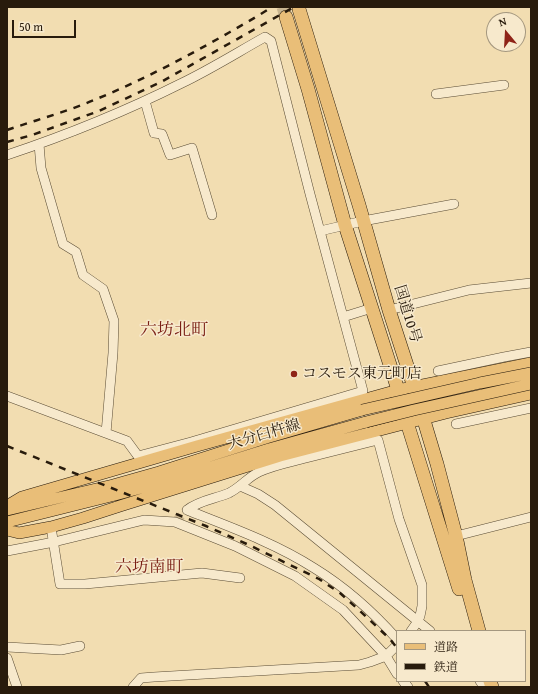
<!DOCTYPE html>
<meta charset="utf-8">
<style>
body{margin:0}
#map{position:relative;width:538px;height:694px;overflow:hidden;background:#f2ddb1;font-family:"Gentium Book Plus","Noto Serif JP",serif}
canvas{display:block}
.frame{position:absolute;inset:0;border:8px solid #281b0c;pointer-events:none}
.legend{position:absolute;left:396px;top:630px;width:130px;height:52px;box-sizing:border-box;background:#f7e9cc;border:1px solid #a4977f;margin:0;padding:5px 7px;list-style:none;font-size:12px;color:#281b0c}
.legend li{display:flex;align-items:center;gap:8px;height:20px}
.legend b{width:20px;border:1px solid #a4977f}
.north{position:absolute;left:486px;top:12px;width:40px;height:40px;box-sizing:border-box;background:#f7e9cc;border:1px solid #a4977f;border-radius:50%;rotate:342deg;font-size:11px;font-weight:700;line-height:16px;text-align:center;color:#281b0c}
.north::after{content:'';display:block;margin:auto;width:14px;height:18px;background:#8f2418;clip-path:polygon(50% 0,100% 100%,50% 72%,0 100%)}
.scale{position:absolute;left:12px;top:20px;width:64px;height:18px;box-sizing:border-box;border:2px solid #281b0c;border-top:0;padding-left:5px;font-size:12px;line-height:14px;white-space:nowrap;color:#281b0c;-webkit-text-stroke:3px #f7e9cc;paint-order:stroke}
</style>
<div id="map">
<canvas width="538" height="694"></canvas>
<div class="frame"></div>
<ul class="legend">
<li><b style="height:5px;background:#e9be78"></b>道路</li>
<li><b style="height:5px;background:#281b0c"></b>鉄道</li>
</ul>
<div class="north">N</div>
<div class="scale">50 m</div>
</div>
<script>
const g = document.querySelector('canvas').getContext('2d');
g.lineJoin = 'round';
function trace(path, color, width, dash) { g.strokeStyle = color; g.lineWidth = width; g.lineCap = dash ? 'butt' : 'round'; g.setLineDash(dash || []); g.stroke(path); }
function label(font, color, halo, rows, align = 'center') {
  g.font = font + ' "Gentium Book Plus","Noto Serif JP",serif'; g.lineWidth = 3; g.setLineDash([]); g.textBaseline = 'middle'; g.strokeStyle = halo; g.fillStyle = color; for (const [text, x, y, turn = 0] of rows) {
    g.save(); g.translate(x, y); g.rotate((+turn || 0) * Math.PI / 180); g.textAlign = isNaN(turn) ? turn : align; if (halo) g.strokeText(text, 0, 0); g.fillText(text, 0, 0); g.restore();
  }
}
const minorTunnel = new Path2D(`
 M 175,522 L 187,510`);
const highwayTunnel = new Path2D(`
 M 283,7 L 286,17`);
const minor = new Path2D(`
 M 436,94 L 504,85
 M 145,101 L 154,133 L 162,134 L 170,155 L 192,148 L 212,215
 M 39,144 L 41,168 L 63,244 L 76,252 L 83,275 L 103,289 L 114,321 L 113,353 L 106,433
 M 7,155 C 67,135 126,111 182,83 C 211,69 238,52 265,37 L 271,41 L 310,194 L 363,391 L 191,442 L 138,456 L 127,441 L 7,396
 M 320,231 L 363,221 L 454,204
 M 389,310 L 469,290 L 531,283
 M 343,317 L 372,308
 M 438,371 L 504,357 L 531,352
 M 456,424 L 531,408
 M 240,486 L 258,494 L 275,505 L 430,631
 M 187,510 C 200,500 215,499 229,493 C 241,487 248,477 259,472 C 274,465 291,462 306,458 C 330,452 354,446 378,440 L 399,519 L 422,585 L 422,606 L 420,616 L 418,621 L 411,631
 M 187,510 C 230,527 275,543 314,568 C 345,587 373,612 397,639
 M 51,527 L 60,584 L 85,584 L 202,573 L 240,578
 M 456,536 L 531,517
 M 7,551 L 54,542 L 144,520 L 175,522 L 235,546 L 295,576 L 343,610 L 386,656 L 397,674
 M 7,647 L 61,650 L 80,646
 M 7,658 L 17,687
 M 403,681 L 408,687
 M 480,681 L 484,687
 M 133,687 L 141,678 L 154,677 L 359,665 L 370,662 L 386,656 L 397,645`);
const major = new Path2D(`
 M 7,506 L 22,497 L 197,446 L 398,390 L 531,363
 M 7,510 L 113,485 L 159,472 L 266,438 L 362,410
 M 7,522 L 115,495 L 163,482 L 269,449 L 366,422
 M 7,530 L 19,533 L 51,527 L 83,518 L 120,506 L 280,456 L 446,413 L 531,394`);
const highway = new Path2D(`
 M 299,9 L 359,205 L 389,310 L 414,387 L 437,464 L 456,536 L 465,580 L 479,631
 M 286,17 L 308,89 L 345,225 L 400,396 L 405,416 L 459,589
 M 490,681 L 492,687`);
const rail = new Path2D(`
 M 7,130 C 36,120 66,112 94,100 C 141,81 186,57 230,32 C 244,24 258,16 272,7
 M 7,142 L 32,135 L 99,111 L 161,82 L 271,20 L 294,7
 M 7,446 L 206,526 L 249,545 L 319,579 L 340,593 L 360,611 L 390,639 L 397,648
 M 425,681 L 429,687`);
const majorBridge = new Path2D(`
 M 362,410 L 480,383 L 531,373
 M 366,422 L 414,410 L 531,384`);
const markers = [
 [294,374,4,"#8f2418"]
];
const streetNames = [
 ["国道10号",407,314,73],
 ["大分臼杵線",264,435,-16]
];
const poiNames = [
 ["コスモス東元町店",302,374]
];
const quarterNames = [
 ["六坊北町",174,331],
 ["六坊南町",149,568]
];
trace(minorTunnel, '#cab690', 9, [9, 4.5]);
trace(highwayTunnel, '#cab690', 13, [13, 6]);
trace(minor, '#5a4c35', 10);
trace(major, '#281b0c', 12);
trace(highway, '#281b0c', 14);
trace(minor, '#f7e9cc', 9);
trace(major, '#e9be78', 11);
trace(highway, '#e9be78', 13);
trace(rail, '#281b0c', 2.5, [7, 7]);
trace(majorBridge, '#281b0c', 12, []);
trace(majorBridge, '#e9be78', 11);
for (const [x, y, r, color] of markers) { const dot = new Path2D(); dot.arc(x, y, r, 0, 2 * Math.PI); g.fillStyle = color; g.fill(dot); trace(dot, '#f7e9cc', 1.5); }
label('15px', '#281b0c', '#f7e9cc', streetNames);
label('15px', '#281b0c', '#f7e9cc', poiNames, 'left');
label('17px', '#7a1f14', '#f7e9cc', quarterNames);
</script>
